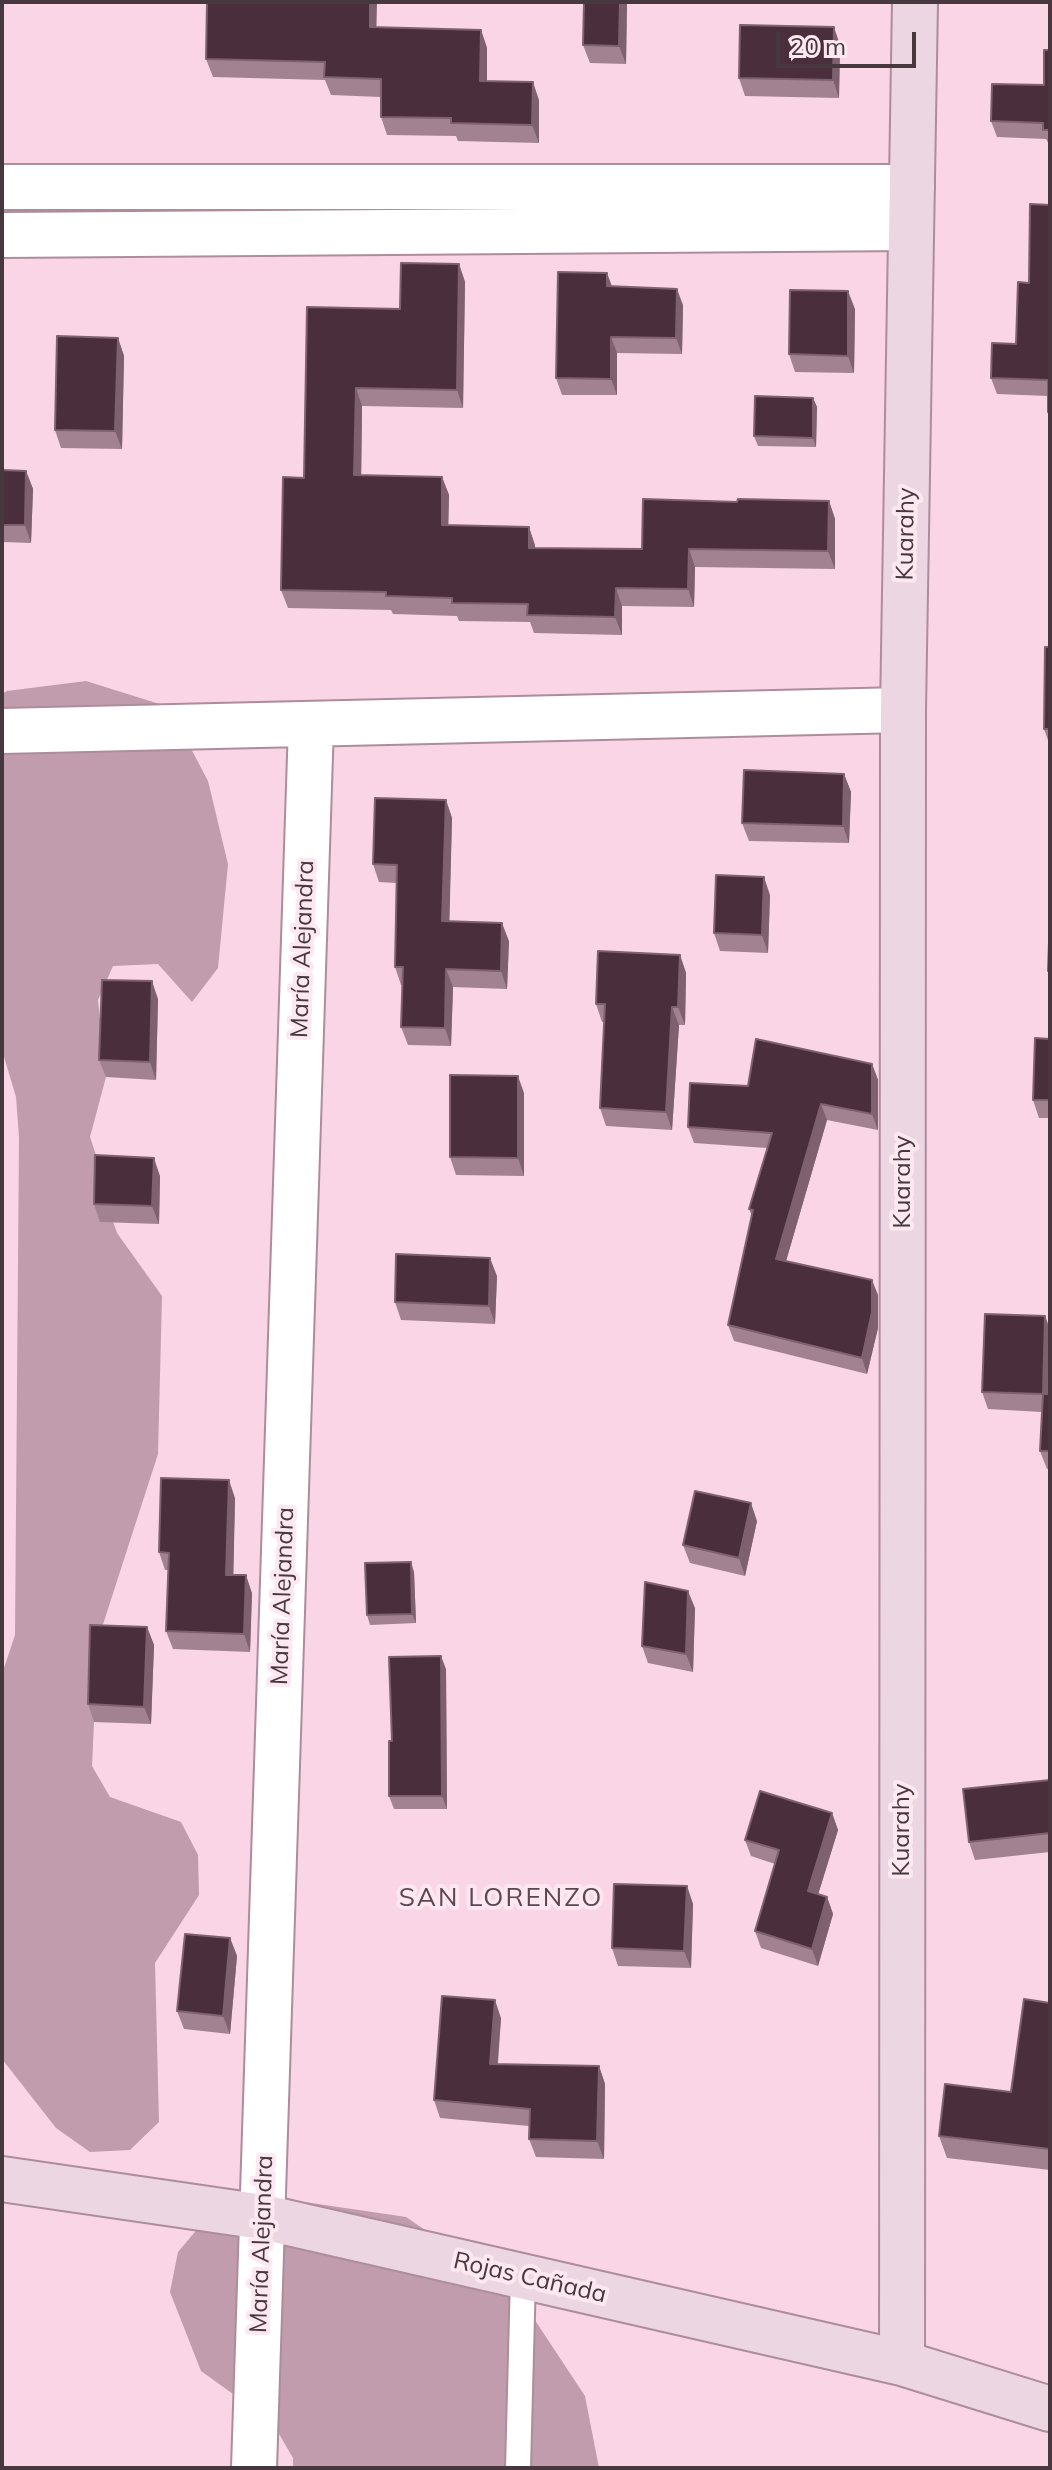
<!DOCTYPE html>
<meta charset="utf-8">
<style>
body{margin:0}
#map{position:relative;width:1052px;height:2470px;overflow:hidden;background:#f9d5e5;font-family:Mulish,sans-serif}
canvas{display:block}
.frame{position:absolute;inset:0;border:4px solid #46383e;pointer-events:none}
.scale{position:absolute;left:776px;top:32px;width:140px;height:36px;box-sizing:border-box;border:4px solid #46383e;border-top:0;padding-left:10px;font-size:24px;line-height:28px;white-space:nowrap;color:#46383e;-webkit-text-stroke:6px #fde7f0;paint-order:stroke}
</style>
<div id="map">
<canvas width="1052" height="2470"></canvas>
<div class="frame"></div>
<div class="scale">20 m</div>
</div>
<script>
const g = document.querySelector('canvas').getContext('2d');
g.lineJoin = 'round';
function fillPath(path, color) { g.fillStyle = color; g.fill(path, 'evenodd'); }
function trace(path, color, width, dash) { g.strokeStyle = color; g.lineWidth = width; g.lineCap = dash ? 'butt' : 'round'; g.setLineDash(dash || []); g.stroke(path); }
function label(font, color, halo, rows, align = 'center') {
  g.font = font + ' Mulish,sans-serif'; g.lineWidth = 8; g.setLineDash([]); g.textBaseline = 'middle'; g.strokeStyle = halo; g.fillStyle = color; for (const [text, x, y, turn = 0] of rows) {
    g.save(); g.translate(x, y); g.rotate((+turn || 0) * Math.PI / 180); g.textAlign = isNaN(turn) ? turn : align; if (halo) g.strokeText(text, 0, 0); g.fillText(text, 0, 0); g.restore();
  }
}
const forest = new Path2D(`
 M 86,681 L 169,707 L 208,781 L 228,864 L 218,968 L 192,1002 L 158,964 L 113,966 L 98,1000 L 106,1077 L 90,1137 L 102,1173 L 104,1195 L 117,1233 L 162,1296 L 158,1454 L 97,1643 L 91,1683 L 94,1722 L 92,1766 L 110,1797 L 181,1822 L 198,1855 L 199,1895 L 155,1963 L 159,2122 L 130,2150 L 90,2152 L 56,2128 L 2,2059 L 2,1674 L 15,1635 L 19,1137 L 16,1097 L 2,1050 L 2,694 L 7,691 Z
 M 284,2199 L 406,2217 L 517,2293 L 585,2396 L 599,2468 L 293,2468 L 293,2458 L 272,2422 L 201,2371 L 170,2292 L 178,2252 L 205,2220 Z`);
const lane = new Path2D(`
 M 518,2468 L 523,2277`);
const street = new Path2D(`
 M 2,187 L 912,187
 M 2,235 L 911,228
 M 2,731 L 903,710
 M 254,2468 L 311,725`);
const secondary = new Path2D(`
 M 2,2179 L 263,2217 L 902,2363 L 1050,2409
 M 902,2363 L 903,710 L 915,2`);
const wall = new Path2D(`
 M 584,2 L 627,2 L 626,64 L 590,63 L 583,45 Z
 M 376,27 L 481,30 L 487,48 L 487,81 L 539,100 L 539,143 L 458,141 L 456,136 L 387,135 L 381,117 L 381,97 L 331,95 L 325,80 L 213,77 L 206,59 Z
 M 840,45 L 839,98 L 745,96 L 739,78 Z
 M 1050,50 L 1050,146 L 1046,139 L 997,137 L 991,121 L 1044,85 Z
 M 1050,205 L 1050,417 L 1048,412 L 1048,396 L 997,394 L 991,378 L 1016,344 L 1029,283 Z
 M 459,264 L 465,282 L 463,408 L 362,406 L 361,475 L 442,477 L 449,495 L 448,525 L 529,527 L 535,548 L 642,549 L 737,502 L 829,501 L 835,519 L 835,569 L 695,567 L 694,607 L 622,606 L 622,635 L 534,633 L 530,622 L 459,621 L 457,616 L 393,614 L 391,610 L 288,608 L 281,590 L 304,478 L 400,309 Z
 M 612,286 L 683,305 L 682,354 L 617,353 L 617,395 L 562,395 L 556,378 Z
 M 855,309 L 854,373 L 795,372 L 789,354 Z
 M 118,338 L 124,356 L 122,449 L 61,448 L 55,430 Z
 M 813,398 L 817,407 L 816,447 L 758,446 L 754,436 Z
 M 2,470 L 26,471 L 33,489 L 31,543 L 2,542 Z
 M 1044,729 L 1050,729 L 1050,746 Z
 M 844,774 L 851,792 L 849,843 L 749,841 L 742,823 Z
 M 446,800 L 452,818 L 449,921 L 509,941 L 507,989 L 453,987 L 451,1046 L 408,1045 L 401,1027 L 403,985 L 401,985 L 395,967 L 397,883 L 379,882 L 373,864 Z
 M 770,895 L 768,953 L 720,951 L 714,933 Z
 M 680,955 L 686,973 L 685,1025 L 679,1025 L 672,1130 L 606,1126 L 600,1108 L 604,1022 L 602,1022 L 596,1004 Z
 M 158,999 L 156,1080 L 106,1077 L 99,1060 Z
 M 1050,1039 L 1050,1118 L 1039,1118 L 1033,1100 Z
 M 872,1064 L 878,1080 L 878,1130 L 827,1120 L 786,1261 L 878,1295 L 878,1328 L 867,1374 L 734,1341 L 728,1325 L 752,1216 L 749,1209 L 767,1148 L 694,1143 L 688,1127 Z
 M 524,1093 L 524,1176 L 456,1175 L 450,1157 Z
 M 160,1176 L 159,1224 L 100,1222 L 94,1204 Z
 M 497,1276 L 495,1324 L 401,1320 L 395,1302 Z
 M 1045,1316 L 1050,1330 L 1050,1469 L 1047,1469 L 1040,1451 L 1042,1412 L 988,1409 L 982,1392 Z
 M 235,1498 L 233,1575 L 252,1593 L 250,1652 L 173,1649 L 166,1631 L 168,1570 L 165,1570 L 159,1552 Z
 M 757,1521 L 745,1576 L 690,1563 L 683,1545 Z
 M 414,1572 L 416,1623 L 370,1625 L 367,1615 Z
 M 695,1608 L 693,1672 L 648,1663 L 642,1646 Z
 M 147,1627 L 154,1645 L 151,1724 L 94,1722 L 88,1704 Z
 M 446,1669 L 447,1809 L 394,1809 L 389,1796 L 392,1741 Z
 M 1050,1780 L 1050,1852 L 975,1860 L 969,1842 Z
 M 832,1813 L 838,1830 L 818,1894 L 827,1897 L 833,1914 L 818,1966 L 761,1948 L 755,1931 L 775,1864 L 751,1856 L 745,1840 Z
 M 687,1886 L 693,1904 L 691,1968 L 618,1966 L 612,1948 Z
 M 230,1938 L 237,1956 L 230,2034 L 184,2029 L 177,2011 Z
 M 1050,2003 L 1050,2170 L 947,2158 L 939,2136 L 1011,2092 Z
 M 501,2018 L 498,2064 L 599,2066 L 605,2084 L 604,2159 L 536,2157 L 529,2139 L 529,2126 L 440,2118 L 434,2100 Z`);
const shadedWall = new Path2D(`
 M 370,2 L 377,2 L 376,45 L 370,27 Z
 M 620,2 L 627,2 L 626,64 L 619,46 Z
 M 834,27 L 840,45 L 839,98 L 833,80 Z
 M 481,30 L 487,48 L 487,99 L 480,81 Z
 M 533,82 L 539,100 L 539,143 L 532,125 Z
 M 459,264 L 465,282 L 463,408 L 457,390 Z
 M 607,273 L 613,289 L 607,286 Z
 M 677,289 L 683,305 L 682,354 L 676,338 Z
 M 848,291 L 855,309 L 854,373 L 848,356 Z
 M 611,337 L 617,353 L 617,395 L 611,379 Z
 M 118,338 L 124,356 L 122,449 L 115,431 Z
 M 356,388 L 362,406 L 361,493 L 354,475 Z
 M 813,398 L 817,407 L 816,447 L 813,438 Z
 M 26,471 L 33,489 L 31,543 L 25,525 Z
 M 442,477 L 449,495 L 448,543 L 442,525 Z
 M 829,501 L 835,519 L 835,569 L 828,551 Z
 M 529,527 L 535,545 L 536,565 L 529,548 Z
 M 689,549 L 695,567 L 694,607 L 688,589 Z
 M 616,588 L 622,606 L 622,635 L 615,617 Z
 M 844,774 L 851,792 L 849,843 L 843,826 Z
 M 446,800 L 452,818 L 449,939 L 442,921 Z
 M 764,877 L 770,895 L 768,953 L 762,935 Z
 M 502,923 L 509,941 L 507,989 L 501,971 Z
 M 680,955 L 686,973 L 685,1025 L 678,1007 Z
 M 446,969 L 453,987 L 451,1046 L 445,1028 Z
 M 152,981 L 158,999 L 156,1080 L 150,1062 Z
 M 672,1007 L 679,1025 L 672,1130 L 666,1112 Z
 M 872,1064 L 878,1080 L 878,1130 L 872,1114 Z
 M 518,1076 L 524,1093 L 524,1176 L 518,1158 Z
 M 821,1104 L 827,1120 L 782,1275 L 776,1259 Z
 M 154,1158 L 160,1176 L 159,1224 L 152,1206 Z
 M 490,1258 L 497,1276 L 495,1324 L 489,1306 Z
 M 872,1280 L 878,1295 L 878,1328 L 867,1374 L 862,1358 Z
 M 1045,1316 L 1050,1330 L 1049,1412 L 1043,1394 Z
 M 229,1480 L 235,1498 L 233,1593 L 226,1575 Z
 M 751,1503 L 757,1521 L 745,1576 L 739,1558 Z
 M 411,1562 L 414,1572 L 416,1623 L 412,1614 Z
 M 246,1575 L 252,1593 L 250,1652 L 244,1634 Z
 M 688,1591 L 695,1608 L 693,1672 L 686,1654 Z
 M 147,1627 L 154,1645 L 151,1724 L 144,1707 Z
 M 441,1656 L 446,1669 L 447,1809 L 442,1796 Z
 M 832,1813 L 838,1830 L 814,1908 L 808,1891 Z
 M 687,1886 L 693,1904 L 691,1968 L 684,1951 Z
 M 827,1897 L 833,1914 L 818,1966 L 812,1949 Z
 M 230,1938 L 237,1956 L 230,2034 L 223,2016 Z
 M 495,2000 L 501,2018 L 496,2082 L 490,2064 Z
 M 599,2066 L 605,2084 L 604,2159 L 597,2141 Z`);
const building = new Path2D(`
 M 207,2 L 370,2 L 370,27 L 481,30 L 480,81 L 533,82 L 532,125 L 451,123 L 451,118 L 381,117 L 381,79 L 324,77 L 325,62 L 206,59 Z
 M 584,2 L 620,2 L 619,46 L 583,45 Z
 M 740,25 L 834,27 L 833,80 L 739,78 Z
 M 1044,50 L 1050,50 L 1050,130 L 1043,130 L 1043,123 L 991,121 L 992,84 L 1044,85 Z
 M 1030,204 L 1050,205 L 1050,413 L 1048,412 L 1048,380 L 991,378 L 992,343 L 1016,344 L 1018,282 L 1029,283 Z
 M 401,263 L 459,264 L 457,390 L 356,388 L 354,475 L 442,477 L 442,525 L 529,527 L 529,548 L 642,549 L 643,499 L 737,502 L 738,499 L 829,501 L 828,551 L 689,549 L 688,589 L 616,588 L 615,617 L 527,615 L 528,604 L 452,603 L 452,598 L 386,596 L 386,592 L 281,590 L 283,477 L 304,478 L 307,307 L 400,309 Z
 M 558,272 L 607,273 L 607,286 L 677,289 L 676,338 L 611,337 L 611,379 L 556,378 Z
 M 790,290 L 848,291 L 848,356 L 789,354 Z
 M 57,336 L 118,338 L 115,431 L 55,430 Z
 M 755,396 L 813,398 L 813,438 L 754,436 Z
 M 2,470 L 26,471 L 25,525 L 2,525 Z
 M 1045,647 L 1050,647 L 1050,729 L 1044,729 Z
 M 744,770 L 844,774 L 843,826 L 742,823 Z
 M 375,798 L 446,800 L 442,921 L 502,923 L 501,971 L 446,969 L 445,1028 L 401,1027 L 403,967 L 395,967 L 397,865 L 373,864 Z
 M 716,875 L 764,877 L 762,935 L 714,933 Z
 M 1050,914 L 1050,971 L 1048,971 Z
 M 598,951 L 680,955 L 678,1007 L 672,1007 L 666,1112 L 600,1108 L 605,1004 L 596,1004 Z
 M 102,980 L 152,981 L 150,1062 L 99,1060 Z
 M 1035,1038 L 1050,1039 L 1050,1100 L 1033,1100 Z
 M 756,1039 L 872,1064 L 872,1114 L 821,1104 L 776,1259 L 872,1280 L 872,1312 L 862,1358 L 728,1325 L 753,1210 L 749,1209 L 772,1133 L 688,1127 L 690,1083 L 748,1086 Z
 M 450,1075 L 518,1076 L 518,1158 L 450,1157 Z
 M 95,1155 L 154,1158 L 152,1206 L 94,1204 Z
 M 396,1254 L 490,1258 L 489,1306 L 395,1302 Z
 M 985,1314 L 1045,1316 L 1043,1394 L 982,1392 Z
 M 1043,1394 L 1050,1394 L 1050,1451 L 1040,1451 Z
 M 161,1478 L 229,1480 L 226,1575 L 246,1575 L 244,1634 L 166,1631 L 169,1553 L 159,1552 Z
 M 695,1491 L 751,1503 L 739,1558 L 683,1545 Z
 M 411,1562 L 412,1614 L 367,1615 L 365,1563 Z
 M 645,1582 L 688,1591 L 686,1654 L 642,1646 Z
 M 90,1625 L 147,1627 L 144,1707 L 88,1704 Z
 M 441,1656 L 442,1796 L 389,1796 L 389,1741 L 392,1741 L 389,1657 Z
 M 1050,1780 L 1050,1833 L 969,1842 L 963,1789 Z
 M 760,1791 L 832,1813 L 808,1891 L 827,1897 L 812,1949 L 755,1931 L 779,1850 L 745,1840 Z
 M 614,1884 L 687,1886 L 684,1951 L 612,1948 Z
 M 185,1934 L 230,1938 L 223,2016 L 177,2011 Z
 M 442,1996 L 495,2000 L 490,2064 L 599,2066 L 597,2141 L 529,2139 L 530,2109 L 434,2100 Z
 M 1024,1999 L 1050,2003 L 1050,2149 L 939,2136 L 945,2084 L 1011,2092 Z`);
const streetNames = [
 ["Kuarahy",906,534,-89],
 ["María Alejandra",303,949,-88],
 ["Kuarahy",903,1182,-90],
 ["María Alejandra",283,1596,-88],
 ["Kuarahy",902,1830,-90],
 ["María Alejandra",262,2244,-88],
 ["Rojas Cañada",530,2278,13]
];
const neighbourhoodNames = [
 ["SAN LORENZO",501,1898]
];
fillPath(forest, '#c19cac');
trace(lane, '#ad8c9b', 28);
trace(street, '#ad8c9b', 48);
trace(secondary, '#ad8c9b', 48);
trace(lane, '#fff', 24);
trace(street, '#fff', 44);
trace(secondary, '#ecd6e1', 44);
fillPath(wall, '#a28290');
fillPath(shadedWall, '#7e606e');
fillPath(building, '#4a2e3b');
trace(building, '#7e606e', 2);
label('24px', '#46383e', '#fde7f0', streetNames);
g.letterSpacing = '2px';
label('26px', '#614452', '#fde7f0', neighbourhoodNames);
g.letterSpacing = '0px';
</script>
